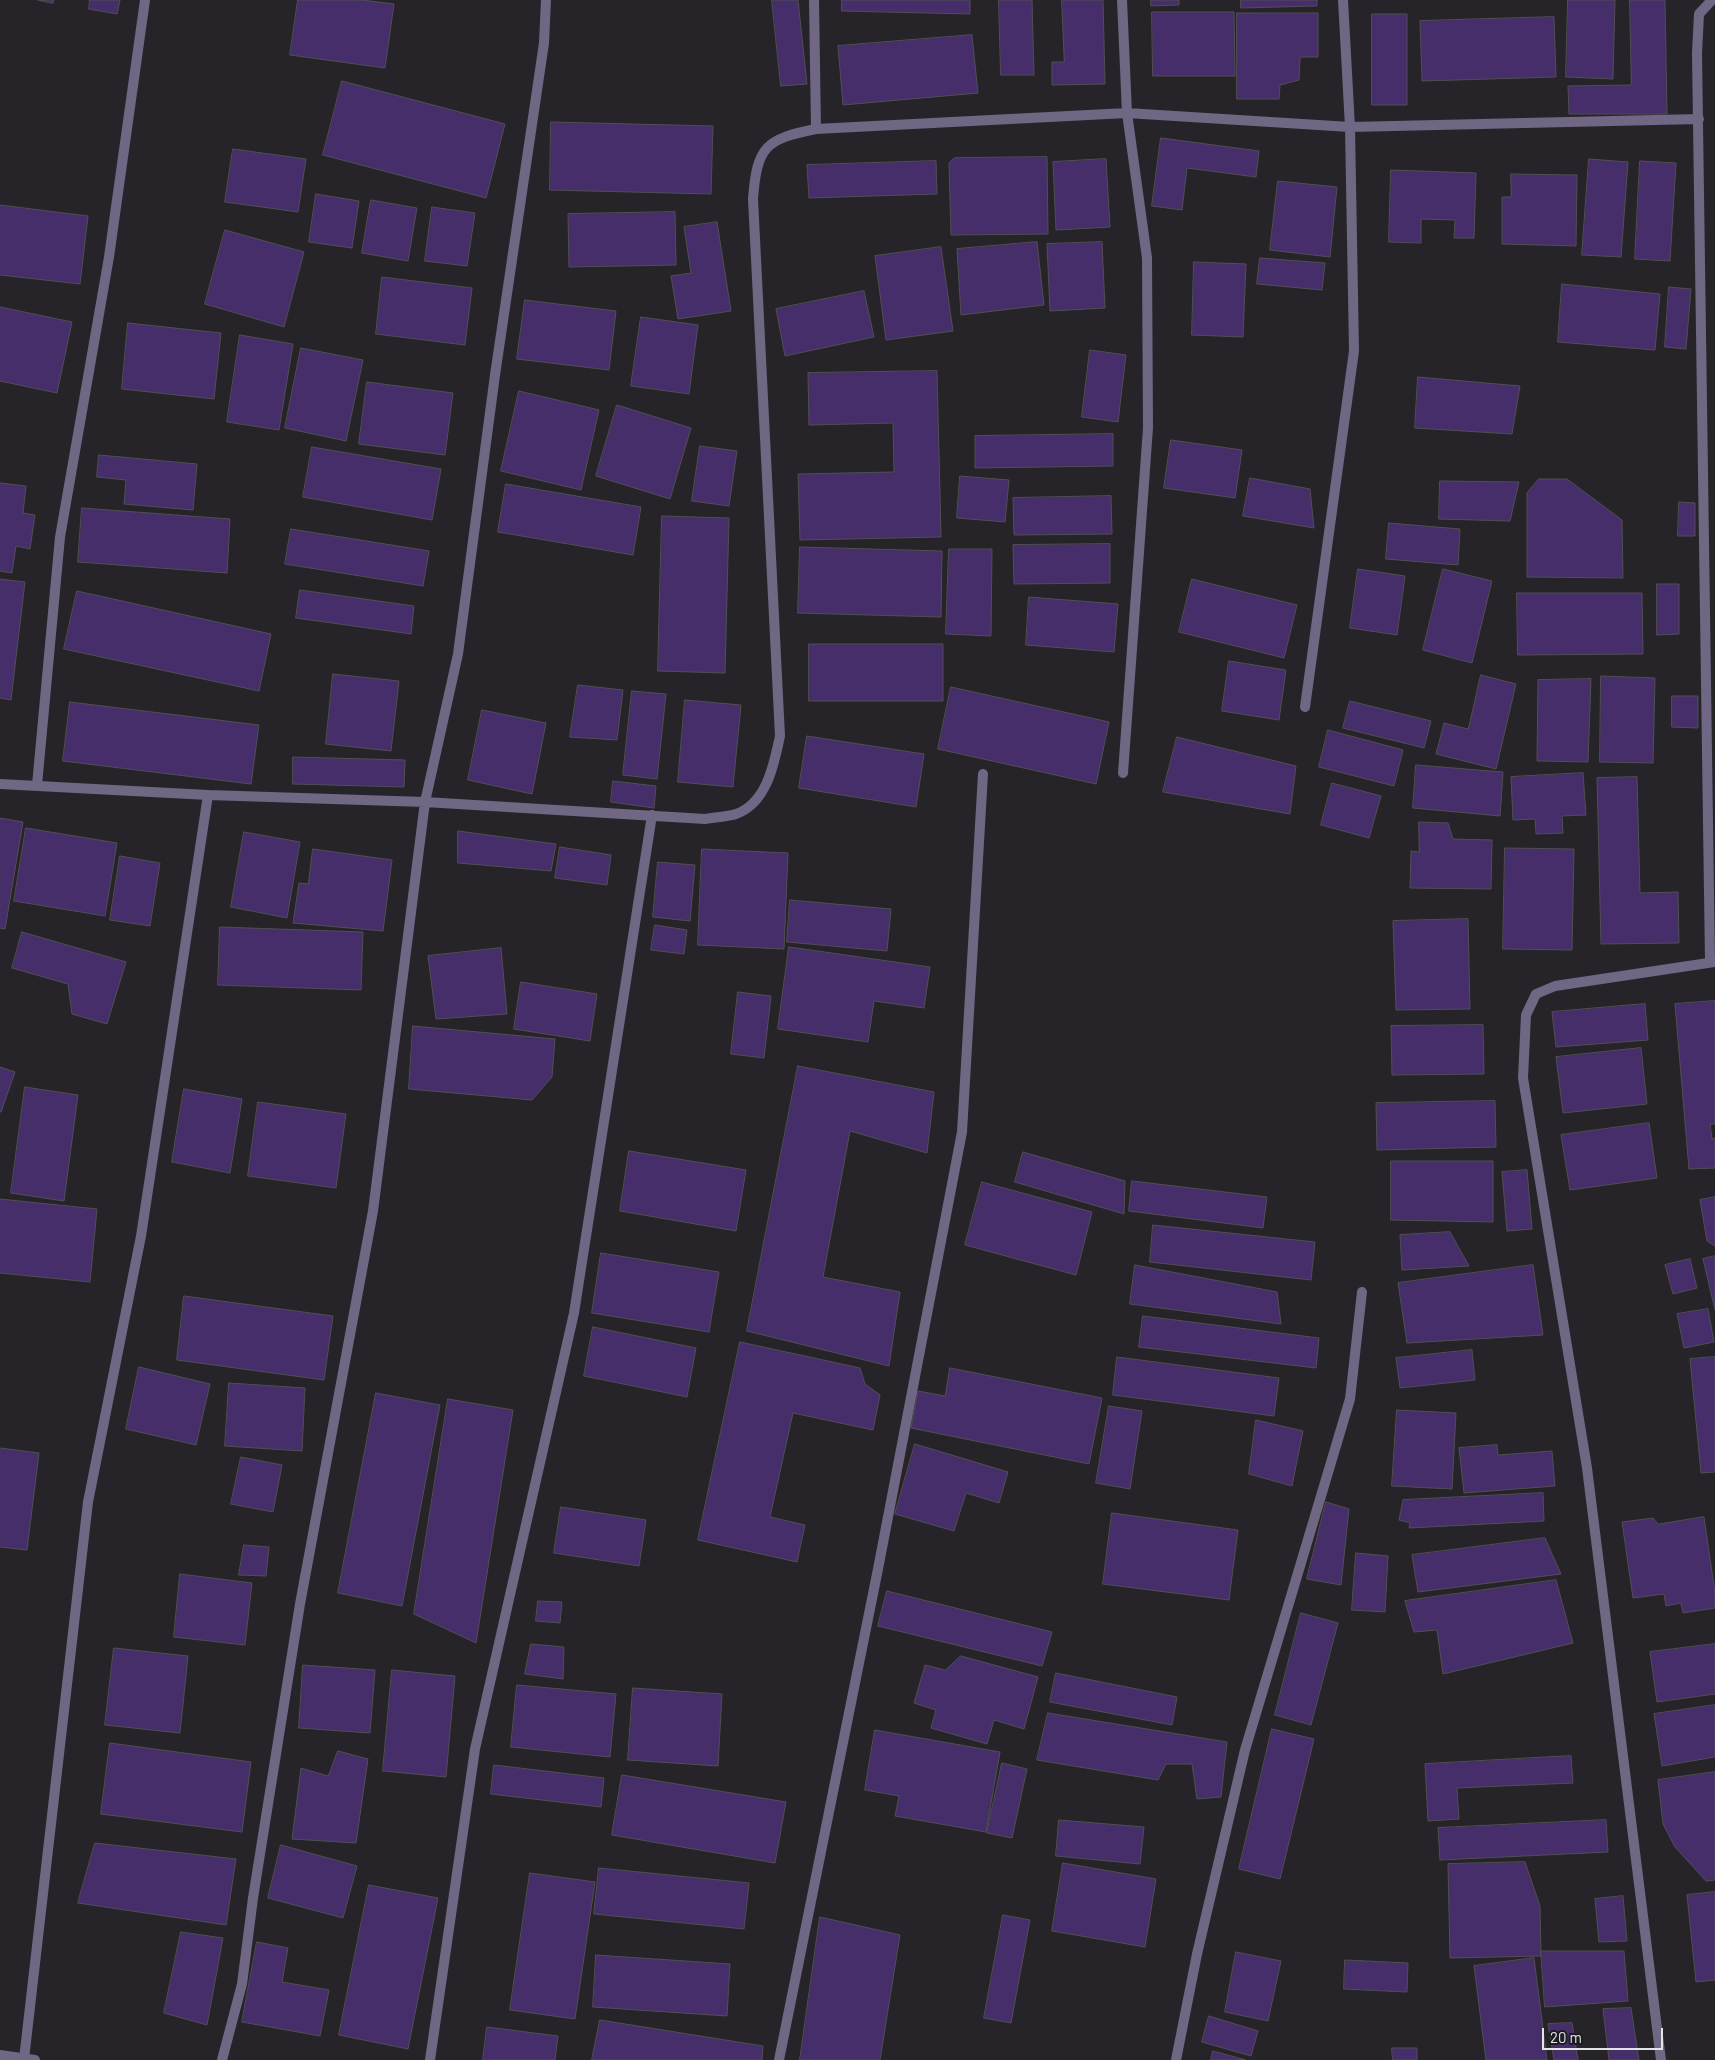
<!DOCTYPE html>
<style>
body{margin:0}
#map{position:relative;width:1715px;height:2060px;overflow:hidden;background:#262429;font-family:Barlow,sans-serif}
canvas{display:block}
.scale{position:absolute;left:1542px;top:2028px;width:121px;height:22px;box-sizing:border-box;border:2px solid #e4e3e6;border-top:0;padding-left:6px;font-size:15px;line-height:18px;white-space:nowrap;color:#e4e3e6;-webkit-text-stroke:4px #1c1b1f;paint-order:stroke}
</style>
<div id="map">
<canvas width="1715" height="2060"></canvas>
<div class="scale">20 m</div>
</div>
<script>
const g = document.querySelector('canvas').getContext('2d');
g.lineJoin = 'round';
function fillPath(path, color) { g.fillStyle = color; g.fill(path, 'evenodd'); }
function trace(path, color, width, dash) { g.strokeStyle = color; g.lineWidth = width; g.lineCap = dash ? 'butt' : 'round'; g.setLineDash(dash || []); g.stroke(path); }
const building = new Path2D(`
 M 38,0 L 54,0 L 53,3 Z
 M 90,0 L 120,0 L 117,14 L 89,9 Z
 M 298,0 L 362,0 L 394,4 L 385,68 L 290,55 Z
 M 772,0 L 798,0 L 807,84 L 781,86 Z
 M 842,0 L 970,0 L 970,14 L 842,11 Z
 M 999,0 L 1032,0 L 1034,75 L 1001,75 Z
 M 1062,0 L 1103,0 L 1105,84 L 1052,85 L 1052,62 L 1064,62 Z
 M 1151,0 L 1179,0 L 1179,5 L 1151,6 Z
 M 1241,0 L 1317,0 L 1317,6 L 1241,8 Z
 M 1568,0 L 1615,0 L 1613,79 L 1566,77 Z
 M 1630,0 L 1665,0 L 1667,114 L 1569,114 L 1568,86 L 1631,85 Z
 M 1152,12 L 1234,12 L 1235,76 L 1153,76 Z
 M 1237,13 L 1318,13 L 1318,57 L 1300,57 L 1299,80 L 1280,85 L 1279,99 L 1237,99 Z
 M 1372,14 L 1407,14 L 1407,105 L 1372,105 Z
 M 1554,17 L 1556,77 L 1422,81 L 1420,21 Z
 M 972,35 L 978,93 L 843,105 L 838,46 Z
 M 342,81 L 505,124 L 486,198 L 323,155 Z
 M 551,122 L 713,126 L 711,194 L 550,190 Z
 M 1161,138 L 1259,151 L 1256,177 L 1187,168 L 1182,210 L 1152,206 Z
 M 233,149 L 306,159 L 298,212 L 225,202 Z
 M 1047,157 L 1048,234 L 951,235 L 949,163 L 954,158 Z
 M 1106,159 L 1110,227 L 1056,230 L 1053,162 Z
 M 1589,159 L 1628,162 L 1621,257 L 1582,255 Z
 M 936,161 L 937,194 L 809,198 L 807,165 Z
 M 1640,161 L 1676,163 L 1670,261 L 1635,259 Z
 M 1391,170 L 1476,173 L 1474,238 L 1454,238 L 1455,220 L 1421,219 L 1421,243 L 1389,242 Z
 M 1511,174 L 1577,175 L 1576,246 L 1502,244 L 1502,197 L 1511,197 Z
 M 1278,181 L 1337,187 L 1330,257 L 1270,250 Z
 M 316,194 L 359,201 L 352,248 L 309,242 Z
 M 371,200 L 417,208 L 408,261 L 362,253 Z
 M 0,205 L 88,216 L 80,284 L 0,275 Z
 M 432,207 L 475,213 L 467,266 L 425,261 Z
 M 675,212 L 676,265 L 569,267 L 568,214 Z
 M 717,222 L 731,311 L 678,319 L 671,276 L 691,273 L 684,227 Z
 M 225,230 L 304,252 L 284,327 L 205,304 Z
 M 1037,242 L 1044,305 L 961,315 L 957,249 Z
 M 1102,242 L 1105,308 L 1050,311 L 1047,244 Z
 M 941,247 L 953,331 L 886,340 L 875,256 Z
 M 1260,258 L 1325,263 L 1322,290 L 1257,284 Z
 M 1194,262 L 1246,264 L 1243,337 L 1192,335 Z
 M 382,277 L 472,288 L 465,345 L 376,334 Z
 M 1562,284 L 1660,294 L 1655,350 L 1558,342 Z
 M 1669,287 L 1691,289 L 1686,349 L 1665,347 Z
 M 864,291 L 874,337 L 785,356 L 776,309 Z
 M 525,300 L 616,311 L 609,370 L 517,359 Z
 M 0,307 L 72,322 L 57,393 L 0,381 Z
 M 641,317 L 698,325 L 689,394 L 631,386 Z
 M 128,323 L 221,333 L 214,399 L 122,389 Z
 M 240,335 L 293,344 L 279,430 L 227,422 Z
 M 301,348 L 363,360 L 346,441 L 285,428 Z
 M 1090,350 L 1126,355 L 1118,422 L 1082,417 Z
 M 937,371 L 941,537 L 800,540 L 798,474 L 894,472 L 893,423 L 809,425 L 808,373 Z
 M 1418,377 L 1520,386 L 1512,434 L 1415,428 Z
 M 367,382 L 453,393 L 445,455 L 359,444 Z
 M 519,391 L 599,410 L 581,490 L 501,471 Z
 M 617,405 L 691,428 L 670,499 L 596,476 Z
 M 1113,434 L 1113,466 L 975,468 L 975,436 Z
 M 1171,440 L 1242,450 L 1235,498 L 1164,488 Z
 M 700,446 L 737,451 L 729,506 L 692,501 Z
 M 312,447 L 441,469 L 432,520 L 303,497 Z
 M 99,455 L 197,464 L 193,510 L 124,504 L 126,480 L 97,477 Z
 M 960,476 L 1009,480 L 1005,522 L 957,518 Z
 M 1250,478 L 1310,489 L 1314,528 L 1243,516 Z
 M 1539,479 L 1567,479 L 1622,520 L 1623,578 L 1527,577 L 1527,493 Z
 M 1440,481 L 1519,482 L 1510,521 L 1439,519 Z
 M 0,483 L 26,486 L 23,513 L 35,515 L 30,549 L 16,546 L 12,573 L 0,571 Z
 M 506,484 L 641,507 L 633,555 L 498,532 Z
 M 1111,496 L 1112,534 L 1014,535 L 1013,498 Z
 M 1679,502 L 1695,503 L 1695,536 L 1678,536 Z
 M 82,508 L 230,519 L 227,573 L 78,562 Z
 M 662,516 L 729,518 L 725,673 L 658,671 Z
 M 1389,523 L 1460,529 L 1458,565 L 1386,559 Z
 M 291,529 L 429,551 L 423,586 L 285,564 Z
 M 1110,544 L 1110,583 L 1014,584 L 1013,545 Z
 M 800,547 L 942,551 L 941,617 L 798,613 Z
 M 949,549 L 992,549 L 991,636 L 946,634 Z
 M 1358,569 L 1405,576 L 1397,635 L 1350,628 Z
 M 1443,569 L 1492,581 L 1472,663 L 1423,650 Z
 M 0,579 L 25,582 L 11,700 L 0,698 Z
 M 1192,579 L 1297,605 L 1284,658 L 1179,632 Z
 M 1657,584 L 1679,584 L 1679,634 L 1657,635 Z
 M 300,590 L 414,606 L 411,634 L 296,618 Z
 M 77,591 L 271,634 L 259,691 L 64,649 Z
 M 1517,593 L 1642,593 L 1643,654 L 1518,655 Z
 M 1029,597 L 1118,604 L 1114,652 L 1026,645 Z
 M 809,644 L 943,644 L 943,701 L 809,701 Z
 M 1229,661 L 1286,670 L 1279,720 L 1222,711 Z
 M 333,674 L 399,681 L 391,751 L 326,744 Z
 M 1481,675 L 1516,684 L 1496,769 L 1436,754 L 1444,723 L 1468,729 Z
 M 1601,676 L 1655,678 L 1653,763 L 1600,762 Z
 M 1591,679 L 1588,762 L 1537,761 L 1538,680 Z
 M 578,685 L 623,690 L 617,740 L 570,737 Z
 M 951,687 L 1109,722 L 1096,784 L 938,749 Z
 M 632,691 L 666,694 L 657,779 L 623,775 Z
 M 1672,696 L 1698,696 L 1698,728 L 1672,727 Z
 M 685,700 L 741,705 L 733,787 L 678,782 Z
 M 1350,701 L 1431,721 L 1424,748 L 1343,728 Z
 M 70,702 L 259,725 L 251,784 L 63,761 Z
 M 482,710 L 546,723 L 532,794 L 468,780 Z
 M 1328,730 L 1403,750 L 1394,786 L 1319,767 Z
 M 807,736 L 924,754 L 916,807 L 799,788 Z
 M 1177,737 L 1296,766 L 1290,814 L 1163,792 Z
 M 293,757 L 405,760 L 404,787 L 293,784 Z
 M 1416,765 L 1503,772 L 1500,816 L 1413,808 Z
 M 1583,773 L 1586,815 L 1562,816 L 1563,833 L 1536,834 L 1535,819 L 1513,820 L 1511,777 Z
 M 1637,777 L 1640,893 L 1678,892 L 1679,943 L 1601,944 L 1597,778 Z
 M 613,781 L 656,786 L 654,808 L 611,802 Z
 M 1332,783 L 1381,796 L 1369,838 L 1321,825 Z
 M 0,818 L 23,822 L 5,929 L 0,928 Z
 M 1419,822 L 1448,823 L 1453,839 L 1492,840 L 1491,889 L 1410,888 L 1411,851 L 1419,852 Z
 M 26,828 L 117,843 L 105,916 L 14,901 Z
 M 458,831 L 556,844 L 551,871 L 458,863 Z
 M 244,832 L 300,842 L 287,918 L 231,907 Z
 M 560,847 L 611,855 L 607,885 L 555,878 Z
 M 1505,848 L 1574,849 L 1572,950 L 1503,949 Z
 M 313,849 L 392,860 L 383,931 L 293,923 L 299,883 L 308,884 Z
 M 702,849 L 788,853 L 784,949 L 698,945 Z
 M 120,856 L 160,863 L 150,926 L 110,920 Z
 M 658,862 L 695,865 L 690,921 L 653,917 Z
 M 790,900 L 891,909 L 887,951 L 787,942 Z
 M 1468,919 L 1470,1009 L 1396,1010 L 1393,921 Z
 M 655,925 L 687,930 L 684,954 L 651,950 Z
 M 220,927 L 363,932 L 361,990 L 218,985 Z
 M 22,932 L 126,962 L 107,1024 L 72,1014 L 68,984 L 12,968 Z
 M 789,947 L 930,967 L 924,1008 L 874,1001 L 868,1042 L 778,1029 Z
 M 501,948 L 507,1014 L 436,1019 L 428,956 Z
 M 521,982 L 597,994 L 590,1041 L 514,1029 Z
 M 738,992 L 771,996 L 764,1058 L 731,1054 Z
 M 1715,1001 L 1715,1124 L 1710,1124 L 1712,1139 L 1715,1138 L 1715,1168 L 1689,1169 L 1675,1004 Z
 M 1645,1004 L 1648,1040 L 1556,1047 L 1552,1012 Z
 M 1483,1025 L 1484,1074 L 1392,1075 L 1391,1026 Z
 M 413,1026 L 555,1039 L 552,1077 L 532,1100 L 409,1089 Z
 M 1641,1048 L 1647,1104 L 1563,1113 L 1556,1057 Z
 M 798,1066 L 934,1092 L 927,1153 L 850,1131 L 823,1277 L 900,1292 L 889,1366 L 747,1331 Z
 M 0,1067 L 15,1072 L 1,1112 L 0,1112 Z
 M 25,1087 L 78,1095 L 64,1201 L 11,1193 Z
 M 184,1089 L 242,1099 L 230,1173 L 172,1162 Z
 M 1495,1101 L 1496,1147 L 1377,1150 L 1376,1103 Z
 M 258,1102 L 346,1114 L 336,1188 L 248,1176 Z
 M 1649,1123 L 1657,1178 L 1570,1190 L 1561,1135 Z
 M 629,1151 L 746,1170 L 736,1231 L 620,1211 Z
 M 1023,1152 L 1125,1181 L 1124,1214 L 1015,1182 Z
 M 1391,1161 L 1493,1161 L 1493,1222 L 1391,1220 Z
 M 1527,1170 L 1532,1229 L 1507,1231 L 1502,1172 Z
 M 1132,1181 L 1267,1197 L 1263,1228 L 1129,1211 Z
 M 982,1182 L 1092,1212 L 1076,1275 L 965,1245 Z
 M 1715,1197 L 1715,1246 L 1707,1241 L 1700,1200 Z
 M 0,1199 L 97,1209 L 90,1282 L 0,1273 Z
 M 1153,1225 L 1315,1242 L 1311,1280 L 1150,1262 Z
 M 1450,1232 L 1469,1266 L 1402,1270 L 1400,1235 Z
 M 601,1253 L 719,1272 L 709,1332 L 592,1313 Z
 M 1715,1256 L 1715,1310 L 1703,1259 Z
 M 1690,1259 L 1697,1288 L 1673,1294 L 1665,1265 Z
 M 1135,1265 L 1277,1292 L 1281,1324 L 1130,1304 Z
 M 1533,1265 L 1543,1335 L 1407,1343 L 1398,1283 Z
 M 184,1296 L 333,1316 L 324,1380 L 177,1360 Z
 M 1708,1309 L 1714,1342 L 1684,1348 L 1677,1314 Z
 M 1143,1316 L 1319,1338 L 1316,1368 L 1139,1347 Z
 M 593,1327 L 696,1348 L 687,1397 L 584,1376 Z
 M 740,1342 L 860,1368 L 865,1384 L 880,1395 L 873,1430 L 793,1413 L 770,1517 L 805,1525 L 797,1562 L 698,1540 Z
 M 1472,1350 L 1475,1380 L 1400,1388 L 1396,1358 Z
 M 1117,1357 L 1279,1378 L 1274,1416 L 1113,1395 Z
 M 1715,1357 L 1715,1472 L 1701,1473 L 1690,1359 Z
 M 139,1367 L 210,1384 L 196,1445 L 126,1429 Z
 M 950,1368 L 1102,1398 L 1089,1464 L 911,1428 L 918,1391 L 945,1396 Z
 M 229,1383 L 305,1388 L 302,1451 L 225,1446 Z
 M 376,1393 L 440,1405 L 402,1606 L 338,1593 Z
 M 448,1399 L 513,1410 L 476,1643 L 414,1614 Z
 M 1109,1406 L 1142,1411 L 1130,1489 L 1096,1483 Z
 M 1397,1410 L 1456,1413 L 1452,1489 L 1392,1486 Z
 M 1256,1420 L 1303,1431 L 1292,1486 L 1249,1474 Z
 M 915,1444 L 1008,1472 L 999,1503 L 966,1493 L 954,1531 L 895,1514 Z
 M 1497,1445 L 1498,1455 L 1552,1451 L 1555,1486 L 1464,1493 L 1459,1448 Z
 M 0,1448 L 39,1453 L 27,1550 L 0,1547 Z
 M 241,1457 L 282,1465 L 273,1512 L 231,1504 Z
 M 1543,1493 L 1544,1521 L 1409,1528 L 1410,1523 L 1399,1520 L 1403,1500 Z
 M 1326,1502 L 1349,1509 L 1341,1585 L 1307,1579 Z
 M 561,1507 L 646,1520 L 639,1566 L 554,1553 Z
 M 1112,1513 L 1238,1530 L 1229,1600 L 1103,1584 Z
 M 1704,1517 L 1715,1593 L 1715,1608 L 1683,1613 L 1681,1603 L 1666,1606 L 1664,1594 L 1633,1598 L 1622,1522 L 1653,1518 L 1658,1524 Z
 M 1545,1538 L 1561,1574 L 1418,1592 L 1412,1555 Z
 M 244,1545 L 269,1547 L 266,1576 L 239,1575 Z
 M 1356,1553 L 1388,1556 L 1385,1612 L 1352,1610 Z
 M 180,1574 L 252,1583 L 245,1645 L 174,1637 Z
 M 1556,1580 L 1573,1643 L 1443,1674 L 1437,1630 L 1414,1632 L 1405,1601 Z
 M 887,1591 L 1052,1632 L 1042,1666 L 878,1626 Z
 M 538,1601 L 562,1602 L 560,1623 L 536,1621 Z
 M 1301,1613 L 1338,1623 L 1311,1725 L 1275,1715 Z
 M 531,1644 L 564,1647 L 563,1679 L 525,1674 Z
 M 1715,1644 L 1715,1694 L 1657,1702 L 1650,1652 Z
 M 114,1648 L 188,1656 L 180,1733 L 105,1725 Z
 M 961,1656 L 1038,1677 L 1024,1729 L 994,1720 L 987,1744 L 931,1728 L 936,1710 L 914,1703 L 925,1665 L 945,1670 Z
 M 303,1665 L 375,1670 L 370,1733 L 299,1728 Z
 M 392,1670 L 455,1676 L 446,1777 L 383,1771 Z
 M 1056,1673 L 1177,1697 L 1172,1725 L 1050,1702 Z
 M 517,1685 L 616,1694 L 610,1757 L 511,1747 Z
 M 633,1688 L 722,1694 L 718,1766 L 628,1760 Z
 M 1715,1705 L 1715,1757 L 1662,1766 L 1654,1714 Z
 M 1048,1713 L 1227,1742 L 1221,1797 L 1197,1799 L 1192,1764 L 1166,1764 L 1158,1780 L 1037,1760 Z
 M 1272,1729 L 1314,1739 L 1280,1879 L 1239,1869 Z
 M 875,1730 L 1000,1752 L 986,1832 L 895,1816 L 899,1796 L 865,1790 Z
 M 110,1743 L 251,1762 L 242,1832 L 101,1814 Z
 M 338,1751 L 368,1759 L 356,1843 L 292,1839 L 301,1768 L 328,1776 Z
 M 1571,1756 L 1573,1783 L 1457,1788 L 1459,1819 L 1428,1821 L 1425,1764 Z
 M 1002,1763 L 1027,1769 L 1012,1838 L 987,1833 Z
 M 494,1765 L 604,1778 L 601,1807 L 491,1794 Z
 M 1715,1772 L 1715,1880 L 1706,1881 L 1675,1847 L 1663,1824 L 1658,1780 Z
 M 622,1775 L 786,1802 L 775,1863 L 612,1835 Z
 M 1059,1820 L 1144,1827 L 1140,1864 L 1056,1856 Z
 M 1606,1820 L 1608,1852 L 1440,1860 L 1438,1828 Z
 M 95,1843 L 236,1859 L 226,1925 L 78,1903 Z
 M 281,1845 L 357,1866 L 343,1918 L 268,1898 Z
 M 1525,1862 L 1540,1906 L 1541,1956 L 1450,1958 L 1448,1864 Z
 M 1063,1863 L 1156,1879 L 1145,1947 L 1052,1931 Z
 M 599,1868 L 749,1883 L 744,1929 L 594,1914 Z
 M 530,1873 L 595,1882 L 575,2019 L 510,2010 Z
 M 369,1885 L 438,1898 L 408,2049 L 339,2035 Z
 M 1715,1892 L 1715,1980 L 1696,1982 L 1687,1895 Z
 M 1623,1896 L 1627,1941 L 1599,1942 L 1595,1899 Z
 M 1003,1915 L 1030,1920 L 1011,2023 L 984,2018 Z
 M 820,1917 L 900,1935 L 880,2060 L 800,2060 Z
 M 181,1932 L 223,1938 L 207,2025 L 164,2013 Z
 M 257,1942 L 288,1948 L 282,1982 L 329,1990 L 320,2036 L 242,2022 Z
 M 1541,1951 L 1624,1951 L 1628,2001 L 1545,2007 Z
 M 1236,1952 L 1281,1961 L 1268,2021 L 1225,2012 Z
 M 596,1955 L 730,1964 L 727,2016 L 593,2007 Z
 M 1534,1958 L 1547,2060 L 1486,2060 L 1474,1966 Z
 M 1345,1960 L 1408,1963 L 1407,1992 L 1344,1989 Z
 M 1631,2008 L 1639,2060 L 1609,2060 L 1603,2009 Z
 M 1209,2016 L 1258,2031 L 1251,2056 L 1202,2042 Z
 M 600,2020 L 763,2046 L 762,2060 L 592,2060 Z
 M 1572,2023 L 1578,2060 L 1554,2060 L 1548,2024 Z
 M 487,2027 L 558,2036 L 555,2060 L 483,2060 Z
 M 1392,2048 L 1417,2048 L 1417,2060 L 1393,2060 Z
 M 1213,2051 L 1246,2060 L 1211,2060 Z`);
const street = new Path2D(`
 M 814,0 L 816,129
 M 1122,0 L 1127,113 L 1147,258 L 1148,428 L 1123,773
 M 1305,707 L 1354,351 L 1350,127 L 1343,0
 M 0,784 L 208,795 L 425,802 L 705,819 C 715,817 727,817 736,814 C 767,803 774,764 780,736 L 753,199 C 757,147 765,139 816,129 L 1127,113 L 1350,127 L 1699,119
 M 37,785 L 60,537 L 109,257 L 145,0
 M 1710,962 L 1697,53 L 1699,14 L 1712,0
 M 0,2055 L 35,2060
 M 24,2059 L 88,1502 L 141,1236 L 208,795
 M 222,2060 L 242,1984 L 253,1898 L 300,1604 L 373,1211 L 425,802 L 458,654 L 495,375 L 544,43 L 546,0
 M 430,2060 L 475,1749 L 574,1313 L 652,815
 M 779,2060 L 878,1569 L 962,1132 L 983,774
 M 1176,2060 L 1197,1954 L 1245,1750 L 1350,1399 L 1362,1292
 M 1661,2060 L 1587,1468 L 1523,1078 L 1526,1015 L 1536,994 L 1555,986 L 1715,962`);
fillPath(building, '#452e6a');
trace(building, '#514f54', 1);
trace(street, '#706784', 10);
</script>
